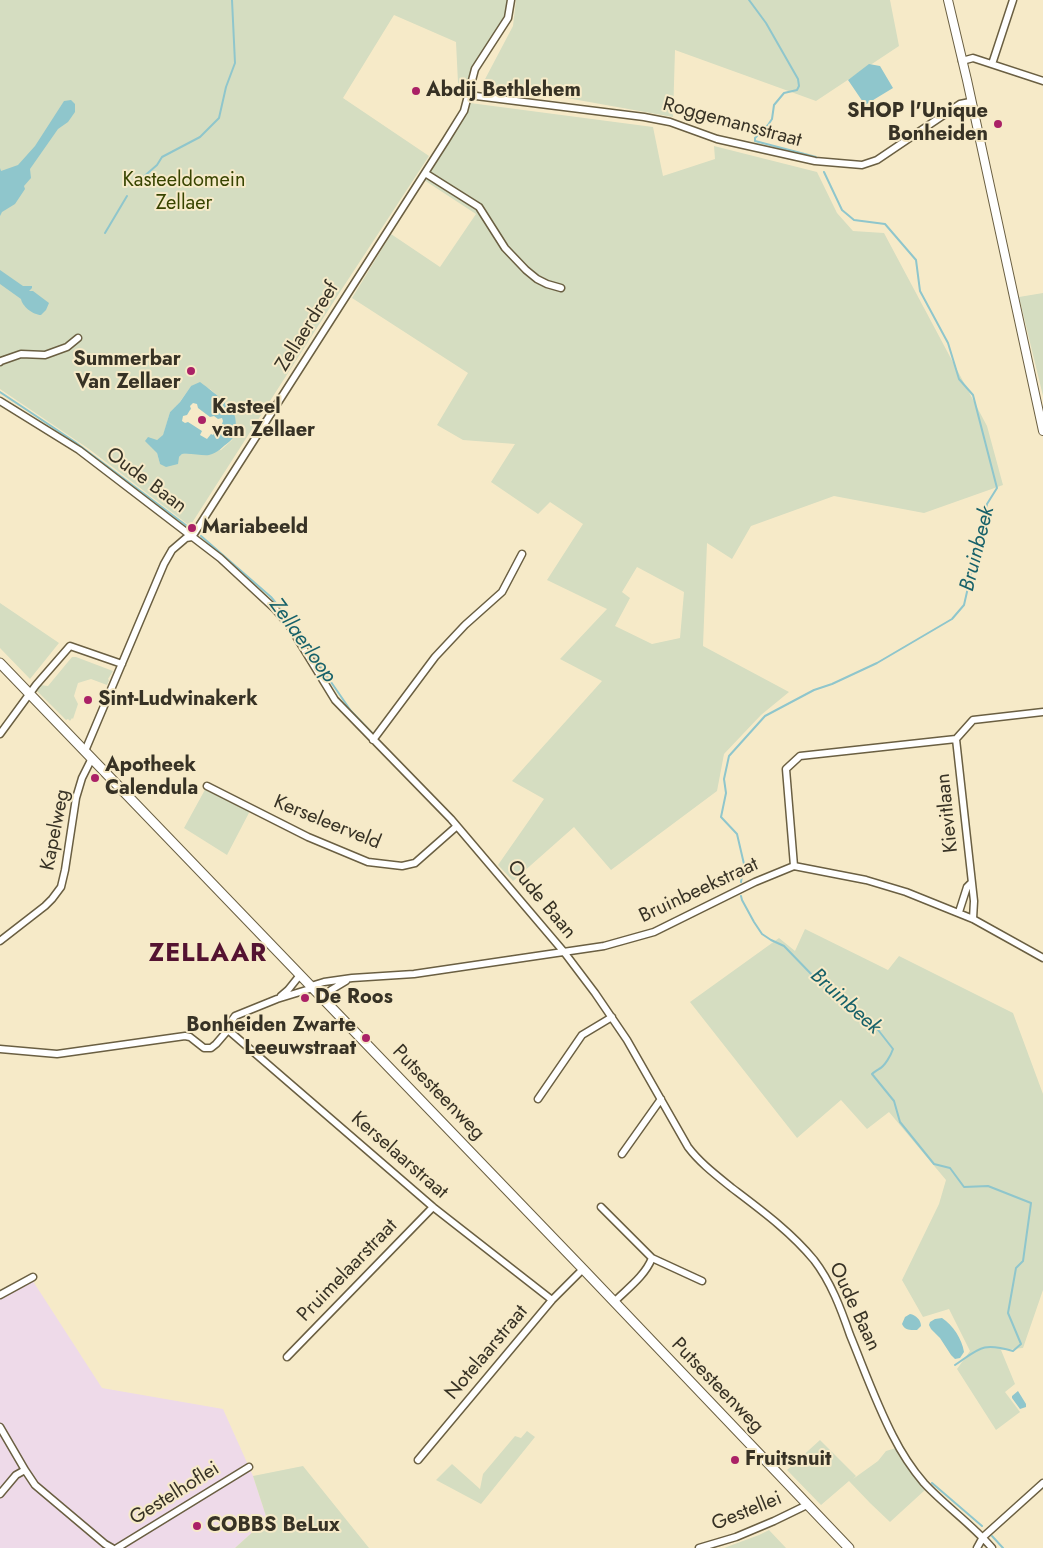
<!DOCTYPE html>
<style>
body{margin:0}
canvas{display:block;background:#f6eac8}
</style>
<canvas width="1043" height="1548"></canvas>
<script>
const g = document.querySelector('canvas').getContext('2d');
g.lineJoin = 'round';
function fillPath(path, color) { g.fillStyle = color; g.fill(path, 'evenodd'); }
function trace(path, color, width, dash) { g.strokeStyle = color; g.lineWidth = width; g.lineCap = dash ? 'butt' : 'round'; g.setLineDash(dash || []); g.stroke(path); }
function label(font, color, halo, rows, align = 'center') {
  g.font = font + ' Jost,sans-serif'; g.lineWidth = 4; g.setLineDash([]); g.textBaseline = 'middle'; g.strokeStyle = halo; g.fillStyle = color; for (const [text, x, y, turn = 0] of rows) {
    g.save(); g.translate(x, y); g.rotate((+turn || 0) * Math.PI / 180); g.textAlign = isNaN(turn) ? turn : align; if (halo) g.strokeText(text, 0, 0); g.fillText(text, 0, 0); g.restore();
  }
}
const industrial = new Path2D(`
 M 29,1275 L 102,1388 L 223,1409 L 253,1476 L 267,1519 L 235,1548 L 0,1548 L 0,1292 Z`);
const green = new Path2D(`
 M 0,0 L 507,0 L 506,13 L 469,89 L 458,83 L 456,42 L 394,15 L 343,98 L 429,156 L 336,298 L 190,526 L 89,449 L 0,389 ZM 191,386 L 210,389 L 227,404 L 234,414 L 236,424 L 235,432 L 232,440 L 221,450 L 198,453 L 182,454 L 179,457 L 160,464 L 157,453 L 157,440 L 163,436 L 170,412 L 179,403 Z
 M 516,0 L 890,0 L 899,46 L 816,101 L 675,50 L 673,117 L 483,83 L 513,26 Z
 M 470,103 L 653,127 L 663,176 L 715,159 L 714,146 L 817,172 L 837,213 L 853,231 L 884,233 L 987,426 L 1003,485 L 924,513 L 834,496 L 751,526 L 732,559 L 707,543 L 703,646 L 789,692 L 761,715 L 724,754 L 717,791 L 611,870 L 574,827 L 513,881 L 498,865 L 544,799 L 512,781 L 602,681 L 560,659 L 607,609 L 547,580 L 583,524 L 550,502 L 538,514 L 491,482 L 515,444 L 463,440 L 437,425 L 468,373 L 352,298 L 391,234 L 440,267 L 476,214 L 424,180 ZM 637,567 L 684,592 L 680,638 L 652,644 L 615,626 L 630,598 L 622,592 Z
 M 1043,293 L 1043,396 L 1019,297 Z
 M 0,603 L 59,643 L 30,679 L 0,648 Z
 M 72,657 L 76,657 L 113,671 L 108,679 L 109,680 L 107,685 L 91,679 L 78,683 L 74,696 L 78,704 L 73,719 L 72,718 L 70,721 L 68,719 L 66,720 L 36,690 L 40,685 L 48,686 Z
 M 207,786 L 251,809 L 227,855 L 184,828 Z
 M 805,929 L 888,970 L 899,956 L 1013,1013 L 1043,1094 L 1043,1290 L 1023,1348 L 1001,1350 L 1015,1384 L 1005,1392 L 1020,1412 L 996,1430 L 957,1369 L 970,1351 L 949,1309 L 923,1317 L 902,1280 L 939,1204 L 946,1180 L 889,1112 L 867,1129 L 841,1100 L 797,1138 L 690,1002 L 779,938 L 795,951 Z
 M 527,1431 L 535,1437 L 481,1504 L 436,1480 L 452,1464 L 480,1489 L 483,1474 L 515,1436 L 521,1438 Z
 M 820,1440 L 856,1476 L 853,1479 L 878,1461 L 886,1451 L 896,1448 L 925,1490 L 890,1522 L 870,1503 L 849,1481 L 821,1505 L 787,1470 Z
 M 303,1466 L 369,1548 L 235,1548 L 267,1519 L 253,1476 Z
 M 769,1530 L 786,1548 L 724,1548 L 759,1535 Z`);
const water = new Path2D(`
 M 869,64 L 880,66 L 893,88 L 865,105 L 848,80 Z
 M 71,100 L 75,104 L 75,112 L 68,122 L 58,129 L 30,169 L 31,178 L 24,186 L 25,189 L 15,204 L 2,212 L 0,216 L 0,168 L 1,171 L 18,165 L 35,146 L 64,101 Z
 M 0,270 L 23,286 L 32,286 L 32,288 L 29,291 L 33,291 L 49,303 L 46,310 L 41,315 C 33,315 22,306 21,299 L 0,284 Z
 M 200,382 C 208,388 230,404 234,414 C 236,418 236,425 236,429 C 235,435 233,439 229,442 C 222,447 218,453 209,455 C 203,456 191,453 182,454 L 179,457 L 178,464 L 166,467 L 160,464 L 157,453 L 145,441 L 148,437 L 157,440 L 163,435 L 170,412 L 180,402 L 191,386 ZM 193,403 L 197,404 L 198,408 L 210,417 L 214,416 L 218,419 L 222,418 L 223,421 L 222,424 L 219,424 L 213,435 L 211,434 L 207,439 L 200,435 L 202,431 L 188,422 L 185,423 L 182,421 L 183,416 L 187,415 L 190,410 L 191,409 L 190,406 Z
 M 910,1314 C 916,1315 921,1320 921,1326 L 917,1330 C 911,1330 905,1331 902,1324 L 905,1317 Z
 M 942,1318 C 953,1325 962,1339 964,1352 L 960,1358 L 955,1359 L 951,1355 L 940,1338 L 931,1329 L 929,1325 L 930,1322 L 935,1319 Z
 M 1018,1391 L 1026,1404 L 1026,1407 L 1020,1409 L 1012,1398 L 1012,1396 Z`);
const stream = new Path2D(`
 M 749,0 L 766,23 L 798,79 L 799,86 L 797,90 L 784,93 L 774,105 L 772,119 L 768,125 L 755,138 L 755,141 L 816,157 L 817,159
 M 141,179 L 157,165 L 162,157 L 200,137 L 219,118 L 226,87 L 235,63 L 232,0
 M 105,233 L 127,196
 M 0,392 L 75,442 L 191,529
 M 201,536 L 271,597 L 302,635 L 322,669 L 351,711 L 373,734
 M 741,882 L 744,864 L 737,834 L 721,817 L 726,793 L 724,779 L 729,756 L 765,716 L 814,690 L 832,684 L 877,663 L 952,619 L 964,605 L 987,504 L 997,488 L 973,395 L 959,379 L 948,343 L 920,291 L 916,260 L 885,224 L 854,220 L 842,210 L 824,172
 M 741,896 L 742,900 L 754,922 L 762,934 L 771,940 L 784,946 L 815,978 L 848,1008 L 868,1017 L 893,1049 C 891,1055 885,1066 879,1069 C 876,1071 874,1072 872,1074 L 894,1101 L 900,1122 L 934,1164 L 950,1168 L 964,1187 L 988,1186 L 1031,1203 L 1023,1261 L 1016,1268 L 1008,1313 L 1021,1344 L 1013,1351 C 982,1342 980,1348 955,1365
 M 932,1483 L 982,1526
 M 992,1536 L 1003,1548`);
const minor = new Path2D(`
 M 962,61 L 973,58 L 1043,81
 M 992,64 L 1013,0
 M 468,95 L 644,117 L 670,122 L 717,139 L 815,161 L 862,165 L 877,160 L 960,104 L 970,102
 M 425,173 L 479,207 L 505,248 L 526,270 L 537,279 L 547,284 L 561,288
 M 0,362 L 1,361 L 21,354 L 45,355 L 67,347 L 78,338
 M 0,401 L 79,450 L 220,558 L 275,609 L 289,625 L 335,700 L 451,819 L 564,952 L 595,993 L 627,1040 L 688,1147 C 700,1163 716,1175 732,1188 C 761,1210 791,1232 814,1260 C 831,1282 841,1309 850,1335 C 864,1369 876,1403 893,1436 C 901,1452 912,1469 924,1483 C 945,1506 972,1524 992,1548
 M 0,734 L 36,685 L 70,646 L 122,664
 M 956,739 L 974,901 L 973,919
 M 373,740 L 435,657 L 465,625 L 502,592 L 522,554
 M 85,751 L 164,564 L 172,550 L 186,538 L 192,537 L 446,140 L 464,111 L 475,69 L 508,18 L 511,0
 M 207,786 L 308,837 L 368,862 L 402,866 L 415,863 L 457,826
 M 794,866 L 786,769 L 800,756 L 956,739 L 973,720 L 1043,712
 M 959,912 L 967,887 L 971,883
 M 0,941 L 45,906 L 52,899 L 61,887 L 65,870 L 76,798 L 82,778 L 92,758
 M 311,986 L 324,982 L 352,978 L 414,974 L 604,946 L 654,932 L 755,882 L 794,866 L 866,880 L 906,892 L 973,919 L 1043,958
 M 281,996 L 288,990 L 300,975
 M 322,998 L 331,990 L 346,981
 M 228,1030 L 433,1207 L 552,1300
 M 0,1049 L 57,1054 L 185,1036 L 190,1037 L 204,1048 L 211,1048 L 216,1044 L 228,1030 L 230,1023 L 235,1016 L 277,999 L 313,988
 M 538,1099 L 582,1035 L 612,1017
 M 622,1154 L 661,1099
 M 601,1207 L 652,1258 L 702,1281
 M 0,1295 L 33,1277
 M 614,1302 C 627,1289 645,1276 652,1258
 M 287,1357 L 433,1207
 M 0,1427 L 25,1470 L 16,1475 L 0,1494
 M 418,1460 L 552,1300 L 583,1269
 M 25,1470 L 35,1485 L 105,1544 L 112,1548
 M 117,1548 L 249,1467
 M 699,1548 L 736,1537 L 774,1521 L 807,1505
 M 977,1548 L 983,1537 L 1043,1483`);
const tertiary = new Path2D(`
 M 948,0 L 967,80 L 1043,431`);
const secondary = new Path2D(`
 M 0,663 L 583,1269 L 849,1548`);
const markers = [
 [416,91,5,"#aa2166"],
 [998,124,5,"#aa2166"],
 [191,371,5,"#aa2166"],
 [202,420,5,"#aa2166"],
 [192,528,5,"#aa2166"],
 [88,700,5,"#aa2166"],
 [95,778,5,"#aa2166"],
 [305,998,5,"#aa2166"],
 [366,1038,5,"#aa2166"],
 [735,1460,5,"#aa2166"],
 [197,1526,5,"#aa2166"]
];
const poiNames = [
 ["Abdij Bethlehem",426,91],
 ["SHOP l'Unique",988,112,"right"],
 ["Bonheiden",988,135,"right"],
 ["Summerbar",181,360,"right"],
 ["Van Zellaer",181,383,"right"],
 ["Kasteel",212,408],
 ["van Zellaer",212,431],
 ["Mariabeeld",202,528],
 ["Sint-Ludwinakerk",98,700],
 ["Apotheek",105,766],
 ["Calendula",105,789],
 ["De Roos",315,998],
 ["Bonheiden Zwarte",356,1026,"right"],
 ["Leeuwstraat",356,1049,"right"],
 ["Fruitsnuit",745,1460],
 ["COBBS BeLux",207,1526]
];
const streetNames = [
 ["Roggemansstraat",732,123,15],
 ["Zellaerdreef",308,327,-58],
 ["Oude Baan",146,481,37],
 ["Kievitlaan",948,813,-96],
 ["Kerseleerveld",327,823,22],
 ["Kapelweg",56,830,-79],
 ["Bruinbeekstraat",699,891,-25],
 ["Oude Baan",541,900,50],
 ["Putsesteenweg",438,1093,46],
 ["Kerselaarstraat",399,1156,41],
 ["Pruimelaarstraat",348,1271,-46],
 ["Oude Baan",854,1307,65],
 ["Notelaarstraat",487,1353,-50],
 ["Putsesteenweg",717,1386,46],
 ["Gestelhoflei",175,1494,-32],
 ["Gestellei",747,1512,-22]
];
const parkNames = [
 ["Kasteeldomein",184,181],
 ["Zellaer",184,204]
];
const waterNames = [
 ["Bruinbeek",978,549,-76],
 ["Zellaerloop",302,641,54],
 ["Bruinbeek",845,1002,42]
];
const districtNames = [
 ["ZELLAAR",208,955]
];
fillPath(industrial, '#eedae9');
fillPath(green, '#d5ddc1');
fillPath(water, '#8fc6cc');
trace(stream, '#8fc6cc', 2);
trace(minor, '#6a5f42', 9);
trace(tertiary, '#6a5f42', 10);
trace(secondary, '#6a5f42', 11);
trace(minor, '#fff', 6);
trace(tertiary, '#fff', 8);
trace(secondary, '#fff', 9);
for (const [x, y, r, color] of markers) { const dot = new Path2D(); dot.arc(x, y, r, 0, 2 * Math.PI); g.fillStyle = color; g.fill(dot); trace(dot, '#f6eac8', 2); }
label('bold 20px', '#373225', '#f6eac8', poiNames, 'left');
label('20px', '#373225', '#f6eac8', streetNames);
label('20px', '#384400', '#f6eac8', parkNames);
label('italic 21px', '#176169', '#f6eac8', waterNames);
g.letterSpacing = '1px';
label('bold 25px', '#541331', '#f6eac8', districtNames);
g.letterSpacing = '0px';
</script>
